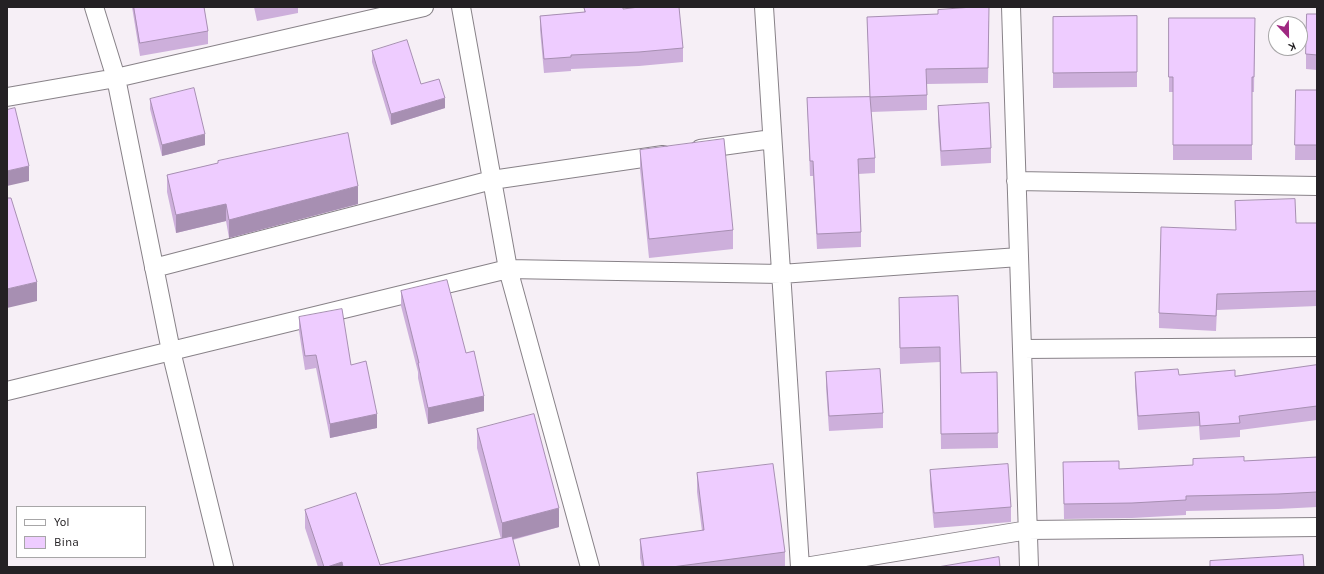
<!DOCTYPE html>
<style>
body{margin:0}
#map{position:relative;width:1324px;height:574px;overflow:hidden;background:#f6eff6;font-family:Karla,sans-serif}
canvas{display:block}
.frame{position:absolute;inset:0;border:8px solid #242124;pointer-events:none}
.legend{position:absolute;left:16px;top:506px;width:130px;height:52px;box-sizing:border-box;background:#fff;border:1px solid #a7a6a7;margin:0;padding:5px 7px;list-style:none;font-size:12px;color:#242124}
.legend li{display:flex;align-items:center;gap:8px;height:20px}
.legend b{width:20px;border:1px solid #a7a6a7}
.north{position:absolute;left:1268px;top:16px;width:40px;height:40px;box-sizing:border-box;background:#fff;border:1px solid #a7a6a7;border-radius:50%;rotate:158deg;font-size:11px;font-weight:700;line-height:16px;text-align:center;color:#242124}
.north::after{content:'';display:block;margin:auto;width:14px;height:18px;background:#9f2881;clip-path:polygon(50% 0,100% 100%,50% 72%,0 100%)}
</style>
<div id="map">
<canvas width="1324" height="574"></canvas>
<div class="frame"></div>
<ul class="legend">
<li><b style="height:5px;background:#fff"></b>Yol</li>
<li><b style="height:11px;background:#ecf"></b>Bina</li>
</ul>
<div class="north">K</div>
</div>
<script>
const g = document.querySelector('canvas').getContext('2d');
g.lineJoin = 'round';
function trace(path, color, width, dash) { g.strokeStyle = color; g.lineWidth = width; g.lineCap = dash ? 'butt' : 'round'; g.setLineDash(dash || []); g.stroke(path); }
function fillPath(path, color) { g.fillStyle = color; g.fill(path, 'evenodd'); }
const minor = new Path2D(`
 M 94,7 L 116,78 L 171,351 L 224,567
 M 461,7 L 508,269 L 590,567
 M 764,7 L 800,567
 M 1011,7 L 1029,567
 M 7,97 L 116,78 L 424,7
 M 700,149 L 772,139
 M 1016,181 L 1317,186
 M 154,268 L 492,180 L 663,155
 M 1022,349 L 1317,347
 M 7,391 L 508,269 L 781,274 L 1019,257
 M 805,567 L 1028,530 L 1317,527`);
const wall = new Path2D(`
 M 132,7 L 204,7 L 208,31 L 208,44 L 140,56 Z
 M 254,7 L 298,7 L 298,13 L 257,21 Z
 M 584,7 L 623,9 L 683,48 L 683,62 L 639,66 L 571,69 L 571,71 L 544,73 L 540,30 L 540,16 L 584,12 Z
 M 1317,14 L 1317,70 L 1306,69 L 1306,54 Z
 M 1137,16 L 1137,87 L 1053,88 L 1053,17 Z
 M 867,17 L 989,21 L 988,83 L 927,84 L 927,110 L 871,112 L 875,158 L 875,173 L 858,174 L 861,232 L 861,247 L 817,249 L 813,176 L 810,176 L 807,98 L 870,97 Z
 M 1169,18 L 1255,18 L 1254,92 L 1252,92 L 1252,160 L 1173,160 L 1173,92 L 1169,92 Z
 M 372,51 L 421,84 L 445,108 L 391,125 L 372,62 Z
 M 1296,90 L 1317,90 L 1317,160 L 1295,160 Z
 M 150,99 L 205,145 L 162,156 L 150,109 Z
 M 938,106 L 991,148 L 991,163 L 941,166 L 938,121 Z
 M 640,150 L 733,230 L 733,249 L 649,258 L 640,169 Z
 M 218,161 L 358,204 L 229,238 L 226,221 L 176,233 L 167,192 L 167,175 L 218,163 Z
 M 1235,201 L 1296,223 L 1317,223 L 1317,306 L 1217,310 L 1216,331 L 1159,328 L 1159,313 L 1236,230 Z
 M 401,291 L 466,353 L 484,411 L 428,424 L 418,378 L 418,372 L 401,306 Z
 M 958,296 L 961,373 L 997,372 L 998,448 L 941,449 L 940,362 L 900,364 L 899,298 Z
 M 299,317 L 351,365 L 377,428 L 330,438 L 316,368 L 305,370 L 299,331 Z
 M 1317,365 L 1317,420 L 1240,430 L 1240,437 L 1200,440 L 1199,426 L 1138,430 L 1135,386 L 1135,372 L 1179,375 L 1235,376 Z
 M 826,372 L 883,413 L 883,428 L 829,431 L 826,387 Z
 M 477,429 L 559,527 L 513,540 L 520,567 L 318,567 L 305,528 L 305,510 L 380,565 L 501,539 L 477,448 Z
 M 1317,457 L 1317,507 L 1278,509 L 1186,511 L 1186,515 L 1132,518 L 1064,519 L 1063,462 L 1119,469 L 1193,465 L 1244,461 Z
 M 930,470 L 1011,507 L 1011,522 L 934,528 L 930,485 Z
 M 697,473 L 785,552 L 785,567 L 642,567 L 640,558 L 640,539 L 702,531 L 697,492 Z`);
const shadedWall = new Path2D(`
 M 445,98 L 445,108 L 391,125 L 391,114 Z
 M 205,134 L 205,145 L 162,156 L 162,145 Z
 M 29,166 L 29,181 L 7,186 L 7,171 Z
 M 358,186 L 358,204 L 229,238 L 229,220 Z
 M 226,204 L 226,221 L 176,233 L 176,215 Z
 M 37,282 L 37,301 L 7,308 L 7,289 Z
 M 484,396 L 484,411 L 428,424 L 428,408 Z
 M 377,414 L 377,428 L 330,438 L 330,424 Z
 M 559,508 L 559,527 L 502,542 L 502,523 Z
 M 342,562 L 342,567 L 327,567 Z`);
const building = new Path2D(`
 M 134,7 L 204,7 L 208,31 L 140,43 Z
 M 584,7 L 623,7 L 623,9 L 639,7 L 679,7 L 683,48 L 639,52 L 571,55 L 571,57 L 544,59 L 540,16 L 585,12 Z
 M 973,7 L 989,7 L 988,68 L 926,69 L 927,95 L 870,97 L 867,17 L 938,14 L 938,10 Z
 M 1307,14 L 1317,14 L 1317,55 L 1306,54 Z
 M 1137,16 L 1137,72 L 1053,73 L 1053,17 Z
 M 1169,18 L 1255,18 L 1254,77 L 1252,77 L 1252,145 L 1173,145 L 1173,77 L 1169,77 Z
 M 407,40 L 421,84 L 439,79 L 445,98 L 391,114 L 372,51 Z
 M 194,88 L 205,134 L 162,145 L 150,99 Z
 M 1296,90 L 1317,90 L 1317,145 L 1295,145 Z
 M 870,97 L 875,158 L 858,159 L 861,232 L 817,234 L 813,161 L 810,161 L 807,98 Z
 M 989,103 L 991,148 L 941,151 L 938,106 Z
 M 15,108 L 29,166 L 7,171 L 7,110 Z
 M 348,133 L 358,186 L 229,220 L 226,204 L 176,215 L 167,175 L 218,163 L 218,161 Z
 M 724,139 L 733,230 L 649,239 L 640,150 Z
 M 7,198 L 11,198 L 37,282 L 7,289 Z
 M 1295,199 L 1296,223 L 1317,223 L 1317,291 L 1217,294 L 1216,316 L 1159,313 L 1161,227 L 1236,230 L 1235,201 Z
 M 447,280 L 466,353 L 474,351 L 484,396 L 428,408 L 418,363 L 419,363 L 401,291 Z
 M 958,296 L 961,373 L 997,372 L 998,433 L 941,434 L 940,347 L 900,348 L 899,298 Z
 M 342,309 L 351,365 L 366,361 L 377,414 L 330,424 L 316,355 L 305,356 L 299,317 Z
 M 1317,365 L 1317,406 L 1239,416 L 1240,423 L 1200,426 L 1199,412 L 1138,416 L 1135,372 L 1178,369 L 1179,375 L 1235,370 L 1235,376 Z
 M 880,369 L 883,413 L 829,416 L 826,372 Z
 M 534,414 L 559,508 L 502,523 L 477,429 Z
 M 1244,457 L 1244,461 L 1317,457 L 1317,492 L 1278,494 L 1186,496 L 1186,500 L 1132,503 L 1064,504 L 1063,462 L 1119,461 L 1119,469 L 1193,465 L 1193,459 Z
 M 773,464 L 785,552 L 672,567 L 644,567 L 640,539 L 704,530 L 697,473 Z
 M 1008,464 L 1011,507 L 934,513 L 930,470 Z
 M 356,493 L 380,565 L 512,536 L 520,567 L 343,567 L 342,562 L 327,567 L 324,567 L 305,510 Z
 M 1303,555 L 1304,567 L 1210,567 L 1210,561 Z
 M 999,557 L 1000,567 L 938,567 Z`);
trace(minor, '#888288', 20);
trace(minor, '#fff', 18);
fillPath(wall, '#cdafdb');
fillPath(shadedWall, '#a78fb2');
fillPath(building, '#ecf');
trace(building, '#a78fb2', 1);
</script>
